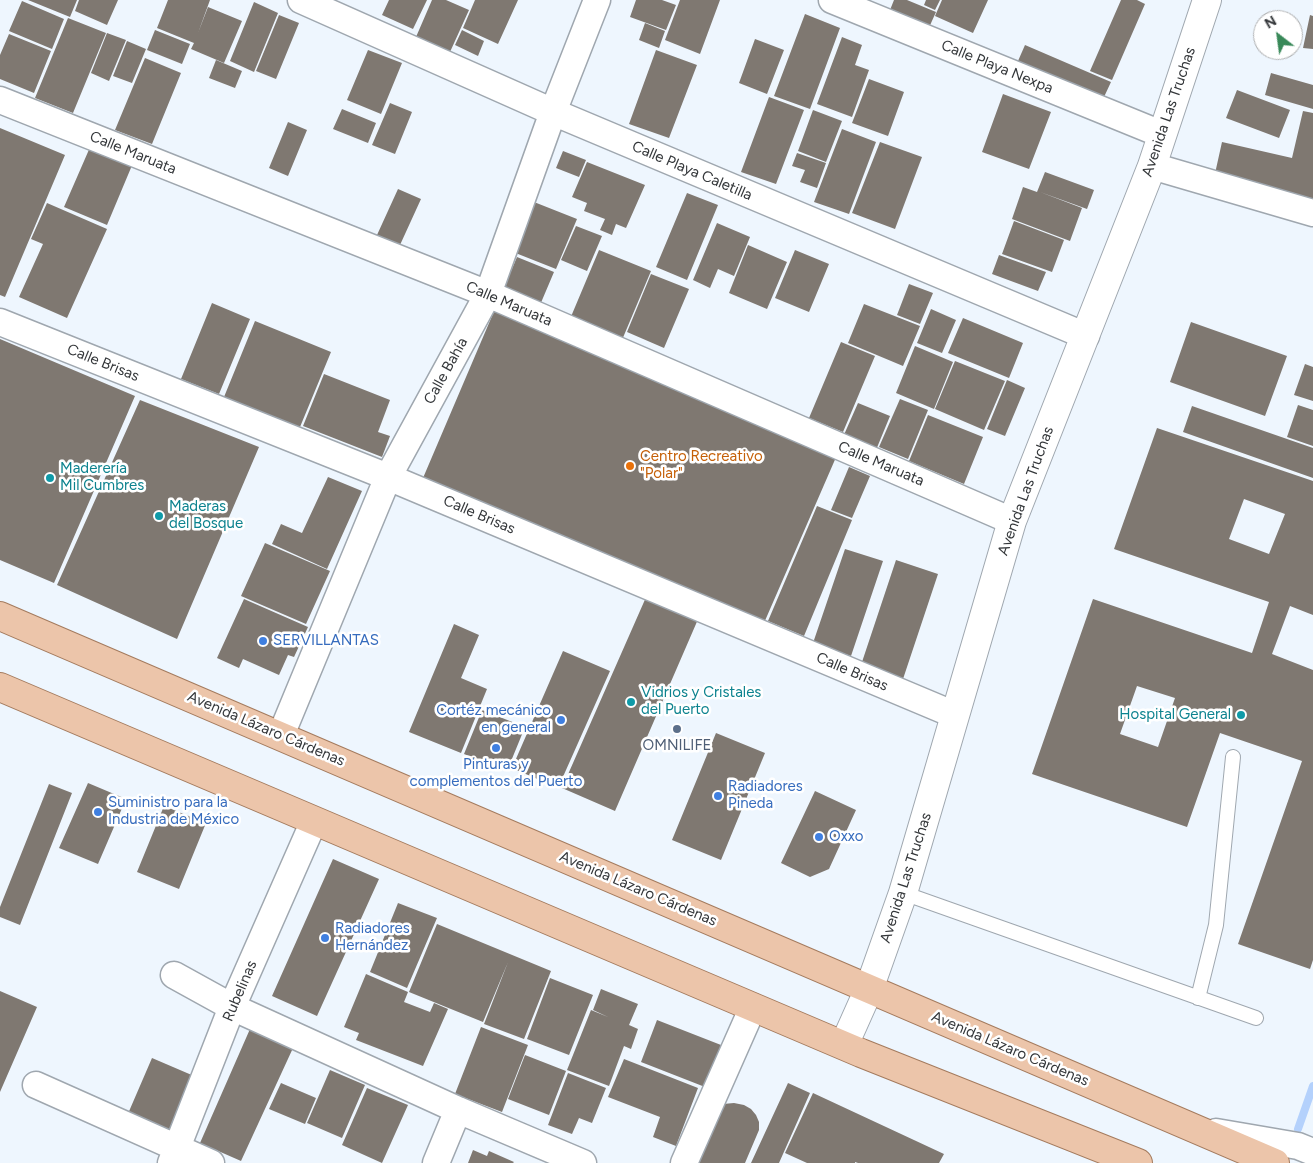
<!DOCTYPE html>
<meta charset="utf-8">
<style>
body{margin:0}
#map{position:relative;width:1313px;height:1163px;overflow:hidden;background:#eef6fe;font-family:Figtree,sans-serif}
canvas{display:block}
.north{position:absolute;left:1253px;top:10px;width:50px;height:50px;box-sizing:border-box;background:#fff;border:1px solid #aeafb0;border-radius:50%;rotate:330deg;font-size:14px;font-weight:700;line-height:20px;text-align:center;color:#34373a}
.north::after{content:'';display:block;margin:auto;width:18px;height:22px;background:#398959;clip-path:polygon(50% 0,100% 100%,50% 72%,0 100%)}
</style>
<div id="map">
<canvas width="1313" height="1163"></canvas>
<div class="north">N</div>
</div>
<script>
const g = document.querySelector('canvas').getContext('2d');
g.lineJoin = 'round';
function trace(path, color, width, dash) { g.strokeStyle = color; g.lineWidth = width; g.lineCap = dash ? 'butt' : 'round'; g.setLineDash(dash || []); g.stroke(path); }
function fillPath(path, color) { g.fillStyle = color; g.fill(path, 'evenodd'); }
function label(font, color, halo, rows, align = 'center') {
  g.font = font + ' Figtree,sans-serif'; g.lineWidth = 5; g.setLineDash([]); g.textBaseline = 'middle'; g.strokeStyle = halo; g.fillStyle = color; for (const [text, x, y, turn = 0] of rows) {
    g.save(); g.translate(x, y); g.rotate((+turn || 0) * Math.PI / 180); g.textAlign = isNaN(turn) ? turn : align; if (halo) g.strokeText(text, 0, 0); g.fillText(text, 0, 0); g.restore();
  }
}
const stream = new Path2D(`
 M 1298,1129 L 1313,1086`);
const building = new Path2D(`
 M 28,0 L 77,0 L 70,17 Z
 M 79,0 L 118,0 L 107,25 L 75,11 Z
 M 168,0 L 210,0 L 198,33 L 208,7 L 242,21 L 224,63 L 191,49 L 194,43 L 157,28 Z
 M 389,0 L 427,0 L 413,29 L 382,15 Z
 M 432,0 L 446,0 L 469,10 L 450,52 L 416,37 Z
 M 475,0 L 518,0 L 498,44 L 463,28 Z
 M 636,0 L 662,0 L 676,5 L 666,30 L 630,17 Z
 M 680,0 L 720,0 L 700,54 L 665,40 Z
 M 894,0 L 907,0 L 936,12 L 927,32 L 888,15 Z
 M 926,0 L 940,0 L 935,10 L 924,5 Z
 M 942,0 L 988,0 L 973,33 L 935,16 Z
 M 1121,0 L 1137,0 L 1145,4 L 1112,80 L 1090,71 Z
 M 22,1 L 64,19 L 52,49 L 9,31 Z
 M 254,2 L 278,13 L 254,72 L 230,61 Z
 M 805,14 L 840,28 L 810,109 L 774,96 Z
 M 279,15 L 299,23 L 276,79 L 256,71 Z
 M 1310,15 L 1313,16 L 1313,49 L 1303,48 Z
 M 68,18 L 106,33 L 73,113 L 35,98 Z
 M 645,23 L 665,31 L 659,48 L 639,40 Z
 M 155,30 L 190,44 L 182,64 L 147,50 Z
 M 462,30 L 484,41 L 478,56 L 455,45 Z
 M 107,33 L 126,40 L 109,81 L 91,73 Z
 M 9,34 L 51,51 L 34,93 L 0,79 L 0,55 Z
 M 842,37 L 862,45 L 855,65 L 869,70 L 852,117 L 817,104 Z
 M 755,39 L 784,50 L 767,94 L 739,83 Z
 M 127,41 L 146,49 L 132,83 L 113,76 Z
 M 1025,45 L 1111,82 L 1104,97 L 1018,61 Z
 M 368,50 L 402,63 L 381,114 L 347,100 Z
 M 656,50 L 697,65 L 669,138 L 629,124 Z
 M 145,58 L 181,73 L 152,144 L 115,130 Z
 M 216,60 L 242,71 L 235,88 L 209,78 Z
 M 1271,73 L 1313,85 L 1313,109 L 1265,95 Z
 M 869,79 L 904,92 L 888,136 L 852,123 Z
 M 1237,90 L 1290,110 L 1279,138 L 1226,118 Z
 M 1003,94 L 1051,112 L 1029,169 L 982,152 Z
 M 769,97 L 804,110 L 776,184 L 741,172 Z
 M 390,103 L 412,112 L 395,154 L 372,145 Z
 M 342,109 L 376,123 L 368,143 L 333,129 Z
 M 813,110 L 842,121 L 826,162 L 798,151 Z
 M 1303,111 L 1313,113 L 1313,200 L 1214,178 L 1222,142 L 1292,158 Z
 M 288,122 L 307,130 L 288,176 L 269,168 Z
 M 0,128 L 65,155 L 5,297 L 0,295 Z
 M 842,129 L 876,142 L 849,214 L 814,202 Z
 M 880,142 L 922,157 L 895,229 L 852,213 Z
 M 91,145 L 133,163 L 107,225 L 64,207 Z
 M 563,151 L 586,160 L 579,177 L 556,168 Z
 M 797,153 L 826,163 L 817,188 L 800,182 L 805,170 L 792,166 Z
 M 587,162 L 645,185 L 626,228 L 616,224 L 612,235 L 600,230 L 605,219 L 584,211 L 587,203 L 572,197 Z
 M 1045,172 L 1094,190 L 1087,209 L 1040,192 L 1082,208 L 1070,241 L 1012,219 L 1023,187 L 1037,192 Z
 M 398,189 L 421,199 L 400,245 L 377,235 Z
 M 687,193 L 718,205 L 687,280 L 656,267 Z
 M 534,202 L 577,219 L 556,269 L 513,252 Z
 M 47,203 L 107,229 L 67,318 L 19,297 L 43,244 L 31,239 Z
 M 1014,221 L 1064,240 L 1052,272 L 1002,254 Z
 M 717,223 L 750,237 L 734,276 L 718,269 L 710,288 L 693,280 Z
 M 576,226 L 602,236 L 587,271 L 561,260 Z
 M 748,245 L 787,262 L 767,309 L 729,293 Z
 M 599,250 L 651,271 L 622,340 L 570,319 Z
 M 795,250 L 829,264 L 809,312 L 775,298 Z
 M 999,255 L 1046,272 L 1038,291 L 992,274 Z
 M 517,257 L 554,272 L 540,305 L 503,290 Z
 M 651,274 L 689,289 L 664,348 L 627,332 Z
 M 909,284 L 933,293 L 920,324 L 897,315 Z
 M 212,303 L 250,319 L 219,394 L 181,379 Z
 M 864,304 L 920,326 L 903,366 L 848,343 Z
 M 495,309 L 837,455 L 764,623 L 423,478 Z
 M 931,309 L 956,320 L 942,353 L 917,343 Z
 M 963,318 L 1023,343 L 1009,378 L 948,353 Z
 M 255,321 L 331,352 L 300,427 L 224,397 Z
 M 1191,322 L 1287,356 L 1265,416 L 1170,382 Z
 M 0,339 L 135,396 L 54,583 L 0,560 Z
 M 841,342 L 875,356 L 843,432 L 809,418 Z
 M 915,346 L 953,362 L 934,409 L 896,393 Z
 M 955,361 L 1005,381 L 984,430 L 935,409 Z
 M 1305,364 L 1313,367 L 1313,401 L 1294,395 Z
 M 324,374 L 390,400 L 378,432 L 390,436 L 382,457 L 303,426 Z
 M 1007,380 L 1025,388 L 1005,436 L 987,429 Z
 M 900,399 L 928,410 L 908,459 L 879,447 Z
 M 140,400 L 259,447 L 177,639 L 57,585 Z
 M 858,403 L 890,416 L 876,450 L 843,437 Z
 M 1298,405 L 1313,410 L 1313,446 L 1287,437 Z
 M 1192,406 L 1313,448 L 1313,478 L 1183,432 Z
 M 928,415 L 983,437 L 964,484 L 909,461 Z
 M 1157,428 L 1313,481 L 1313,615 L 1290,606 L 1272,654 L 1313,670 L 1313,960 L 1310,969 L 1238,944 L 1302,761 L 1220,733 L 1187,827 L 1032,774 L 1093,599 L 1252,653 L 1269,602 L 1114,549 ZM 1244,499 L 1285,514 L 1269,554 L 1229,539 ZM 1137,686 L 1175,698 L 1158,747 L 1120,734 Z
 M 849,467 L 870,476 L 852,518 L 831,510 Z
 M 328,477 L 362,491 L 327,569 L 272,544 L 281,524 L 302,533 Z
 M 817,506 L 852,520 L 804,636 L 768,621 Z
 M 265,543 L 330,571 L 306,624 L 241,596 Z
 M 845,549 L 883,561 L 851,656 L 813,643 Z
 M 896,560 L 938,574 L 903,679 L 861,665 Z
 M 647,595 L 699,617 L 615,811 L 562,788 Z
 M 244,599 L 308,627 L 294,657 L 288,655 L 279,675 L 243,659 L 239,668 L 217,658 Z
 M 454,624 L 479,635 L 461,678 L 487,689 L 461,753 L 409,732 Z
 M 563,651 L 610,671 L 558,788 L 512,768 Z
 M 482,710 L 525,727 L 507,771 L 464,754 Z
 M 716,733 L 765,753 L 721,860 L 672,840 Z
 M 88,783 L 126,799 L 98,864 L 59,848 Z
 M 49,784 L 72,793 L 20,925 L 0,917 L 0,907 Z
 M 815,791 L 856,810 L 829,869 L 810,877 L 781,863 Z
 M 164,806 L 206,823 L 179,889 L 137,872 Z
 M 333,859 L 379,879 L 317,1016 L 272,996 Z
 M 398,903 L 437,918 L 407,988 L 370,972 Z
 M 437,924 L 551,971 L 524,1039 L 484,1024 L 508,962 L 483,1022 L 409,992 Z
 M 366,974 L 408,992 L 404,1002 L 430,1012 L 434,1003 L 448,1009 L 423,1066 L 356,1040 L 359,1033 L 344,1027 Z
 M 550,978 L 593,995 L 569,1055 L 527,1039 Z
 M 601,989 L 638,1004 L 629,1025 L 638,1029 L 631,1049 L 624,1046 L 609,1086 L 567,1070 L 591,1010 L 608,1017 L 593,1010 Z
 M 0,991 L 37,1007 L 0,1092 Z
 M 657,1020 L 721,1045 L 705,1087 L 641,1062 Z
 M 481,1027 L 528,1045 L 502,1112 L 455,1094 Z
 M 250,1029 L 293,1048 L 241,1161 L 200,1143 Z
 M 525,1055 L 566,1071 L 549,1115 L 508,1099 Z
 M 152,1058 L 194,1076 L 168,1134 L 127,1116 Z
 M 624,1059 L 698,1088 L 676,1146 L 653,1137 L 660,1117 L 608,1097 Z
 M 330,1070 L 365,1085 L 342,1138 L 307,1123 Z
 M 568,1073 L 606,1088 L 592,1123 L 579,1118 L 572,1134 L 548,1125 Z
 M 281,1083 L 316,1098 L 305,1124 L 269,1109 Z
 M 788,1083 L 810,1093 L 779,1163 L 751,1163 Z
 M 367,1088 L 408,1105 L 382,1163 L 342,1145 Z
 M 813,1093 L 944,1154 L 939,1163 L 858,1163 L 855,1162 L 855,1163 L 807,1163 L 785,1153 Z
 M 734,1103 L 744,1105 L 751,1109 L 756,1115 L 759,1122 L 759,1130 L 745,1163 L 691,1163 L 723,1104 Z
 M 473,1150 L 487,1156 L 489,1151 L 514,1162 L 513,1163 L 468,1163 Z`);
const lane = new Path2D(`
 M 903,893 L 1256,1018
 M 1198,998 L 1216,925 L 1233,757`);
const street = new Path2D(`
 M 301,0 L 553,112 L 1086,336
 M 832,0 L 1161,134
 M 0,100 L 488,294 L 1012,521
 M 1152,166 L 1313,213
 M 0,322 L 388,477 L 955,715
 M 281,735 L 388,477 L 488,294 L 553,112 L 597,0
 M 174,975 L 232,1007 L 458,1110 L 583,1163
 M 36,1085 L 211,1163
 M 1216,1132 L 1298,1146 L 1313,1152
 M 171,1163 L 232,1007 L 314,821
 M 436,1163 L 458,1110
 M 684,1163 L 753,1007`);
const secondary = new Path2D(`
 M 844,1045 L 869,989 L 903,893 L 1012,521 L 1152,166 L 1207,0`);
const primary = new Path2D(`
 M 0,616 L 1275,1163
 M 0,687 L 861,1053 L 1138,1163`);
const markers = [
 [630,466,5,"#e8710a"],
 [50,478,5,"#0f9aa8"],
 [159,516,5,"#0f9aa8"],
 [263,641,5,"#3f7fe0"],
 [631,702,5,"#0f9aa8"],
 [1241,715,5,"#0f9aa8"],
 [561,720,5,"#3f7fe0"],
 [677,729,5,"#5c6f8a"],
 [496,748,5,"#3f7fe0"],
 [718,796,5,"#3f7fe0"],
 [98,812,5,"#3f7fe0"],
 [819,837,5,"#3f7fe0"],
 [325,938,5,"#3f7fe0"]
];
const streetNames = [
 ["Calle Playa Nexpa",997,67,22],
 ["Avenida Las Truchas",1169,112,-71],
 ["Calle Maruata",133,153,22],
 ["Calle Playa Caletilla",692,171,23],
 ["Calle Maruata",509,304,23],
 ["Calle Brisas",103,363,22],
 ["Calle Bahía",446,371,-61],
 ["Calle Maruata",881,464,23],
 ["Avenida Las Truchas",1026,491,-70],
 ["Calle Brisas",479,515,23],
 ["Calle Brisas",852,672,23],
 ["Avenida Lázaro Cárdenas",266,729,23],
 ["Avenida Las Truchas",906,878,-72],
 ["Avenida Lázaro Cárdenas",638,889,23],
 ["Rubelinas",240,991,-67],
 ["Avenida Lázaro Cárdenas",1010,1049,23]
];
const foodNames = [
 ["Centro Recreativo",640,457],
 ["\"Polar\"",640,474]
];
const cultureNames = [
 ["Maderería",60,469],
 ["Mil Cumbres",60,486],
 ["Maderas",169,507],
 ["del Bosque",169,524],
 ["Vidrios y Cristales",641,693],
 ["del Puerto",641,710],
 ["Hospital General",1231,715,"right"]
];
const shopNames = [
 ["SERVILLANTAS",273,641],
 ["Cortéz mecánico",551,711,"right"],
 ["en general",551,728,"right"],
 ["Pinturas y",496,765,"center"],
 ["complementos del Puerto",496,782,"center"],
 ["Radiadores",728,787],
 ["Pineda",728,804],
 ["Suministro para la",108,803],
 ["Industria de México",108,820],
 ["Oxxo",829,837],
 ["Radiadores",335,929],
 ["Hernández",335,946]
];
const serviceNames = [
 ["OMNILIFE",677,746]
];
trace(stream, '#b4d1fc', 8);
fillPath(building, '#7f7871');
trace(lane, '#9fa7af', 16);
trace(street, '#9fa7af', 29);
trace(secondary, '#9fa7af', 30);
trace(primary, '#a47b5e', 30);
trace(lane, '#fff', 14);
trace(street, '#fff', 26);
trace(secondary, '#fff', 28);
trace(primary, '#ecc5aa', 28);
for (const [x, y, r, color] of markers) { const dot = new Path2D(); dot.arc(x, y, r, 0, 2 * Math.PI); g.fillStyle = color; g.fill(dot); trace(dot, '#fff', 2); }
label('15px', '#34373a', '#fff', streetNames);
label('15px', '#c56008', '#fff', foodNames, 'left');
label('15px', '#0d838f', '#fff', cultureNames, 'left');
label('15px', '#366cbe', '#fff', shopNames, 'left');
label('15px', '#4e5e75', '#fff', serviceNames);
</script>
